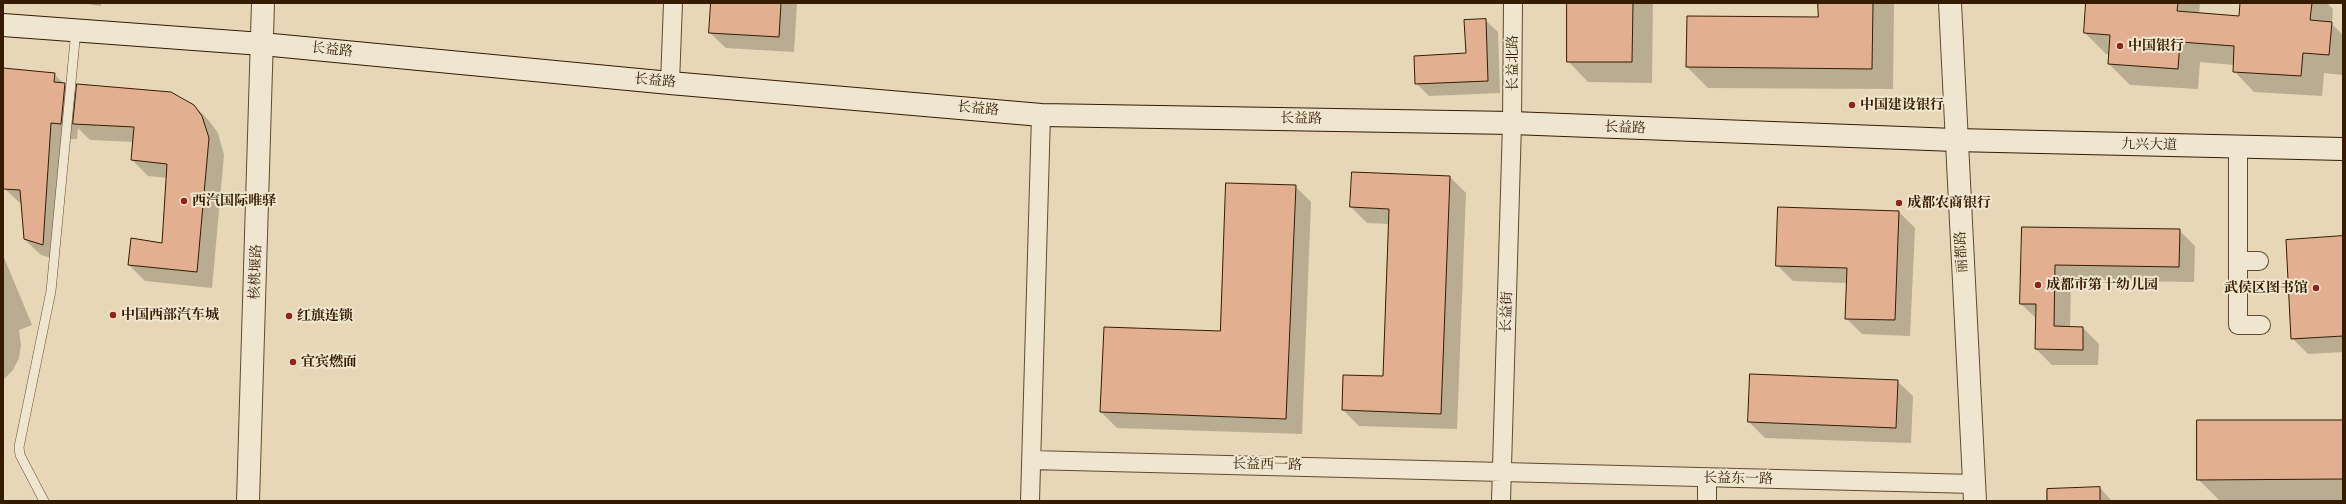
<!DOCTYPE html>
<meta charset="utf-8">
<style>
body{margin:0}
#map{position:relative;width:2346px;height:504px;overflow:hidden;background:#e6d8b6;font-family:"Old Standard TT",serif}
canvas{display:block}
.frame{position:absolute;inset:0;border:4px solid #351b00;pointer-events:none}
</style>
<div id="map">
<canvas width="2346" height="504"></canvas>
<div class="frame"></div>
</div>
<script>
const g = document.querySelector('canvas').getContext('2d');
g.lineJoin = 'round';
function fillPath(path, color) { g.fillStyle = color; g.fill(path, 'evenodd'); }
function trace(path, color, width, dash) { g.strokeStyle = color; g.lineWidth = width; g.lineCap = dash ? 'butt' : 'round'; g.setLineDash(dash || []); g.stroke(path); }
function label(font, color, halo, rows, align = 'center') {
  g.font = font + ' "Old Standard TT","Noto Serif SC",serif'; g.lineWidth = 4; g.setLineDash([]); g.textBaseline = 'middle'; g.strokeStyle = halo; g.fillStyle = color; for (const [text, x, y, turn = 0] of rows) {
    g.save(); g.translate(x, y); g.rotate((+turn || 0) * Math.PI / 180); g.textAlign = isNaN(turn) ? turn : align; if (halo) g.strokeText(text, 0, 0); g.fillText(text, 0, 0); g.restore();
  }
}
const shadow = new Path2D(`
 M 80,3 L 101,3 L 101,6 Z
 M 712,3 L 797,3 L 794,52 L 726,48 L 710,33 Z
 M 1568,3 L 1653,3 L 1652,83 L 1588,82 L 1568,61 Z
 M 1819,3 L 1894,3 L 1893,89 L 1708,88 L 1687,67 L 1819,18 Z
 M 2113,3 L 2200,3 L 2199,14 L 2240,17 L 2241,3 L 2327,3 L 2333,9 L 2332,24 L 2343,35 L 2343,75 L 2324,73 L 2322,96 L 2254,92 L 2234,71 L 2234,65 L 2200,62 L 2198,89 L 2130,85 L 2109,64 L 2110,54 L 2106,54 L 2085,33 Z
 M 1485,20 L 1498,32 L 1500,93 L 1429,96 L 1416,83 L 1467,54 Z
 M 3,69 L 54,74 L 77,96 L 194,105 L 210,122 L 218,133 L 224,155 L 212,288 L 145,281 L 129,265 L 163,244 L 167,178 L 148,176 L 132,160 L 134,142 L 90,140 L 78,128 L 77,139 L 67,139 L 58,260 L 41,255 L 24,239 L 22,205 L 4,188 L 3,183 Z
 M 1353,174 L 1450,177 L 1466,193 L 1457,429 L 1359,426 L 1343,410 L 1384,377 L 1390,224 L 1367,223 L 1351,207 Z
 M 1295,186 L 1311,202 L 1302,434 L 1117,428 L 1101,412 L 1221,332 Z
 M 1899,212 L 1915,228 L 1910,336 L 1862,334 L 1846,318 L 1847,283 L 1793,281 L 1777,265 Z
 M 2023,228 L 2179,230 L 2195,246 L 2194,282 L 2071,280 L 2070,328 L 2083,328 L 2099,344 L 2098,365 L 2052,365 L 2036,349 L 2037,319 L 2021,304 Z
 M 2343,237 L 2343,352 L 2308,354 L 2292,338 Z
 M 3,255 L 32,325 L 19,330 L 21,345 L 19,358 L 13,370 L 3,380 Z
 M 1897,381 L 1913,396 L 1911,443 L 1765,438 L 1749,422 Z
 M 2343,421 L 2343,500 L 2219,500 L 2198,479 Z
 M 2100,488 L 2112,501 L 2046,501 L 2046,490 Z`);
const building = new Path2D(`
 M 711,3 L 781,3 L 779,37 L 709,33 Z
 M 1567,3 L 1633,3 L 1632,62 L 1567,62 Z
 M 1818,3 L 1873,3 L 1872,69 L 1686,67 L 1687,16 L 1818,17 Z
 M 2086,3 L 2178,3 L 2177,11 L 2239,16 L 2240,3 L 2312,3 L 2310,20 L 2332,22 L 2329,55 L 2303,53 L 2301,76 L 2233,72 L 2234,46 L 2180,42 L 2178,69 L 2108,64 L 2110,35 L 2084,33 Z
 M 1486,19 L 1488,81 L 1415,84 L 1414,56 L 1466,53 L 1464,20 Z
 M 3,68 L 55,73 L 54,82 L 65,83 L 61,124 L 51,123 L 43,245 L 24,239 L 20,190 L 3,189 Z
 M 77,84 L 171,92 L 194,105 L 202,116 L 209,138 L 197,272 L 128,265 L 131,238 L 162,243 L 167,164 L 131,160 L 134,127 L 73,124 Z
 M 1352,172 L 1450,176 L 1441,414 L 1342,410 L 1343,375 L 1383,376 L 1389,209 L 1350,207 Z
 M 1226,183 L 1296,185 L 1286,419 L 1100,412 L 1104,327 L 1220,331 Z
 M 1778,207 L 1899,211 L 1895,320 L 1845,319 L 1847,268 L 1776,266 Z
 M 2022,227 L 2180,229 L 2179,267 L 2055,265 L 2054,326 L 2083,327 L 2083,350 L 2035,349 L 2036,304 L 2020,304 Z
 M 2343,236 L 2343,336 L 2291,339 L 2286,240 Z
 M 1750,374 L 1898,380 L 1896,428 L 1748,422 Z
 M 2197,420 L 2343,420 L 2343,479 L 2197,480 Z
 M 2100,487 L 2100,501 L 2047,501 L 2047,489 Z`);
const service = new Path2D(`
 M 44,501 L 20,455 L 19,447 L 51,291 L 76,30`);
const minor = new Path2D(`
 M 670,83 L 673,3
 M 2238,147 L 2238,325 L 2261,325
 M 2238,261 L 2259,261
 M 1031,460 L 1974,484
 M 1707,478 L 1707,501
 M 1030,501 L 1041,115
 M 1501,501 L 1512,123 L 1513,3`);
const tertiary = new Path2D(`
 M 1950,3 L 1975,501
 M 248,501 L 263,3`);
const secondary = new Path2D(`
 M 3,25 L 262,44 L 670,83 L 1041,115 L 1512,123 L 1955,140 L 2343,149`);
const markers = [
 [2120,46,4,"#8f2418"],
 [1852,105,4,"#8f2418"],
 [184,201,4,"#8f2418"],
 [1899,203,4,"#8f2418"],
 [2038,285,4,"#8f2418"],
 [2316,288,4,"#8f2418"],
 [113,315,4,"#8f2418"],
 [289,316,4,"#8f2418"],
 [293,362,4,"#8f2418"]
];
const poiNames = [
 ["中国银行",2128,46],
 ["中国建设银行",1860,105],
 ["西汽国际唯驿",192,201],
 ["成都农商银行",1907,203],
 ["成都市第十幼儿园",2046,285],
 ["武侯区图书馆",2308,288,"right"],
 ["中国西部汽车城",121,315],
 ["红旗连锁",297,316],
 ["宜宾燃面",301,362]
];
const streetNames = [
 ["长益路",332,50,6],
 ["长益北路",1513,63,-90],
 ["长益路",655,81,5],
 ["长益路",978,109,5],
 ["长益路",1301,119,1],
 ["长益路",1625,128,2],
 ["九兴大道",2149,145,1],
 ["丽都路",1962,252,-93],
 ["核桃堰路",256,272,-88],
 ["长益街",1507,312,-88],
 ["长益西一路",1267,465,1],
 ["长益东一路",1738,479,1]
];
fillPath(shadow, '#0003');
fillPath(building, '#e2b091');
trace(building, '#351b00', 1);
trace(service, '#614a2e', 10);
trace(minor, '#614a2e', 20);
trace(tertiary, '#614a2e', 24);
trace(secondary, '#351b00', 24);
trace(service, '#efe6d0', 9);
trace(minor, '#efe6d0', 18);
trace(tertiary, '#efe6d0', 22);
trace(secondary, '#efe6d0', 22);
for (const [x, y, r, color] of markers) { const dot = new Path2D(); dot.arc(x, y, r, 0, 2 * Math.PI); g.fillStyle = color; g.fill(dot); trace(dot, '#efe6d0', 1.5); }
label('bold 14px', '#351b00', '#efe6d0', poiNames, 'left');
label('14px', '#351b00', '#efe6d0', streetNames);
</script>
